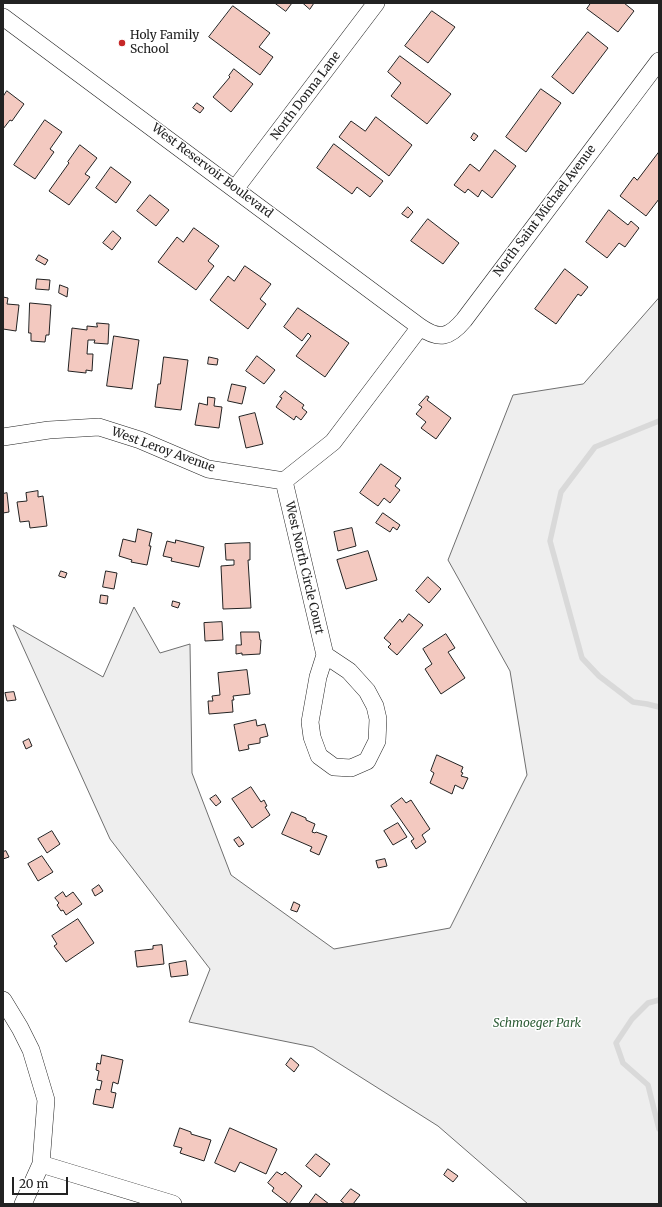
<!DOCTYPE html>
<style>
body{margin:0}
#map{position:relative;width:662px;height:1207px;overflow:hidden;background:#fff;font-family:Merriweather,serif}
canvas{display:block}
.frame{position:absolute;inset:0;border:4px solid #222;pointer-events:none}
.scale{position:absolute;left:12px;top:1177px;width:56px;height:18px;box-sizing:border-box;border:2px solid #222;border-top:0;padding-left:5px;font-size:12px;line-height:14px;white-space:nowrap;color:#222;-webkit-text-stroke:3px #fff;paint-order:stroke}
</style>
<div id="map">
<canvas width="662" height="1207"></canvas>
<div class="frame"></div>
<div class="scale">20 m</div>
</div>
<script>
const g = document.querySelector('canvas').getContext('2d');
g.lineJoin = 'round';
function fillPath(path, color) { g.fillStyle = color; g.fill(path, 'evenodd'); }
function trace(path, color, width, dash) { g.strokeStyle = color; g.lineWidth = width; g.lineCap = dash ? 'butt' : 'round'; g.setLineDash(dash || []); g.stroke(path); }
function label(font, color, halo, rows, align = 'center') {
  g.font = font + ' Merriweather,serif'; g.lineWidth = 3; g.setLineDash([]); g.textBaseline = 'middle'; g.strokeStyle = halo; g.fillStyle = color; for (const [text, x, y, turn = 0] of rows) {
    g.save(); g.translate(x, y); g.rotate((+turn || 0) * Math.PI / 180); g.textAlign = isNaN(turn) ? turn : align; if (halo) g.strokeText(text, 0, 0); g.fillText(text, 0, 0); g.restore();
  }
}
const green = new Path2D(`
 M 659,298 L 659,1204 L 528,1204 L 438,1126 L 313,1047 L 189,1022 L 210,969 L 110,839 L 13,625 L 103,677 L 134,607 L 160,653 L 190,644 L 192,773 L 231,875 L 334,949 L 450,928 L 527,775 L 510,671 L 448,560 L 513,395 L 583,384 Z`);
const stream = new Path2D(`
 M 659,421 L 595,447 L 561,492 L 550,541 L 582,658 L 599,676 L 633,702 L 647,704 L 659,707
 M 659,1000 L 648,1003 L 632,1019 L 616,1043 L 623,1063 L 648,1085 L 659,1129`);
const building = new Path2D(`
 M 275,3 L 292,3 L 286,11 Z
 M 303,3 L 314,3 L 310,9 Z
 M 591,3 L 624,3 L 634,11 L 618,32 L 587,9 Z
 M 233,6 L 270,33 L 259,47 L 273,57 L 260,75 L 209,37 Z
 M 432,11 L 455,27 L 428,63 L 405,46 Z
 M 588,32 L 608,48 L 573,94 L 552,77 Z
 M 400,56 L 451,94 L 427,124 L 391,96 L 401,83 L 388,72 Z
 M 234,69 L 253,84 L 231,112 L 213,97 L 230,77 L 229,76 Z
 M 541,89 L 561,103 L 526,152 L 506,137 Z
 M 7,91 L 24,104 L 12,121 L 10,120 L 3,129 L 3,97 Z
 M 197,103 L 204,108 L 200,113 L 193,108 Z
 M 376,117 L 412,145 L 389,176 L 339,137 L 351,121 L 365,131 Z
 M 45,120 L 62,132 L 50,149 L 54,152 L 35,179 L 14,165 Z
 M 474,133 L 478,136 L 474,141 L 471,138 Z
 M 334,144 L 383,181 L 370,197 L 357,187 L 352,194 L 317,168 Z
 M 80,145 L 97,158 L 85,174 L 90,177 L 69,205 L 49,191 L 69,163 L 68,162 Z
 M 495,150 L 516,166 L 492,198 L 482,190 L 478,197 L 468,189 L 465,193 L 454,185 L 470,164 L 479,171 Z
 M 659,152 L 659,199 L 646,216 L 620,196 L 634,177 L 637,180 Z
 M 111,167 L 131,182 L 116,203 L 96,188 Z
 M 150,195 L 169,210 L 156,226 L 137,211 Z
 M 408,207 L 413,212 L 408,218 L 402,214 Z
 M 609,210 L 628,225 L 631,221 L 639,228 L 625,247 L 619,243 L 607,258 L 586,242 Z
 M 428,219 L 459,243 L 443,264 L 411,241 Z
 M 194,228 L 219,246 L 208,261 L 214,266 L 196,290 L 158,262 L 177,237 L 183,242 Z
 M 113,231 L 121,238 L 112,250 L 103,243 Z
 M 39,255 L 48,260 L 45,265 L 36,260 Z
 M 245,266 L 271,284 L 260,299 L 266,304 L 248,329 L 210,300 L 228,276 L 234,281 Z
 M 565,269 L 588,287 L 581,296 L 578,294 L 556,324 L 535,309 Z
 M 37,279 L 50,280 L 49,290 L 36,289 Z
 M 60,285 L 68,288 L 67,297 L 59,293 Z
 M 3,297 L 8,298 L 7,304 L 19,305 L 16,331 L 3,329 Z
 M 30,303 L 51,305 L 49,335 L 46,335 L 45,342 L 31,341 L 31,333 L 29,333 Z
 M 298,308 L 349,343 L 325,377 L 296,356 L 311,336 L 308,333 L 302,341 L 284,327 Z
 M 97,323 L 109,324 L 108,344 L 94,343 L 95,340 L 88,340 L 87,354 L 93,354 L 92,371 L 86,370 L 86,373 L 68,371 L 72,328 L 87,330 L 87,326 L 97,327 Z
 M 114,336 L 139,340 L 132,389 L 107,386 Z
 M 257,356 L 275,370 L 264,384 L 246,371 Z
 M 164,357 L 188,360 L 181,410 L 155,407 L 158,384 L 160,384 Z
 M 209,357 L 218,359 L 217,365 L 208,364 Z
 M 232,384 L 246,387 L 242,404 L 228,401 Z
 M 285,391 L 304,405 L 302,408 L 307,412 L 301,420 L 296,416 L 294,420 L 276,407 L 282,398 L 280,397 Z
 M 427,396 L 429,397 L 427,400 L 451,418 L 436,439 L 421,428 L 426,422 L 416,414 L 422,407 L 419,405 Z
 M 208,397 L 215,398 L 214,406 L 222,407 L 219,428 L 195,425 L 199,403 L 207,405 Z
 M 255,413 L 263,444 L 246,448 L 239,417 Z
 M 381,464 L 401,478 L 395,486 L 400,490 L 390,503 L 384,498 L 378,506 L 360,493 Z
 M 38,491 L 38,497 L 43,496 L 47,526 L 30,528 L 29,521 L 20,522 L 17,502 L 27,501 L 26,493 Z
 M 7,493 L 9,512 L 3,513 L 3,494 Z
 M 383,513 L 400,525 L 397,530 L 393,527 L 390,532 L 376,523 Z
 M 352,528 L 356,546 L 338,551 L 334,532 Z
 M 138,529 L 152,533 L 149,546 L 151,546 L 147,565 L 131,562 L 132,560 L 119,556 L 123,539 L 135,542 Z
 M 176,540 L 204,547 L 199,567 L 171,561 L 172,558 L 163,556 L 167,541 L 175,543 Z
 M 250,543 L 250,560 L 248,560 L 251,608 L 223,609 L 221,566 L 234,565 L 234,560 L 226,560 L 225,544 Z
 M 368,551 L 377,580 L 346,589 L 337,560 Z
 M 61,571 L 67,573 L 65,578 L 59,576 Z
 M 106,571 L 117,573 L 114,589 L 103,587 Z
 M 428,577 L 441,589 L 429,603 L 416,591 Z
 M 101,595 L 108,596 L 107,604 L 100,603 Z
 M 173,601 L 180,603 L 178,608 L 172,606 Z
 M 409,614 L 423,625 L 397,655 L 388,647 L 391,644 L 384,638 L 400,619 L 402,622 Z
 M 222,622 L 223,640 L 205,641 L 204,623 Z
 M 241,632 L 259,632 L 260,640 L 261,640 L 260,654 L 242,655 L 242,653 L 236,654 L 236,645 L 241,645 Z
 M 446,634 L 455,648 L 448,652 L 465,678 L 441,694 L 425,669 L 432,664 L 423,649 Z
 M 247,670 L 250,694 L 233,696 L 234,700 L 232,700 L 233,712 L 209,714 L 208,701 L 213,701 L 212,696 L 220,695 L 218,673 Z
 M 14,692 L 16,700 L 7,701 L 5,693 Z
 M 256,720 L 257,726 L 265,724 L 268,736 L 260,738 L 260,743 L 248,745 L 249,749 L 239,751 L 234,725 Z
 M 29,739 L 32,746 L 26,749 L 23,742 Z
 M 437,755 L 463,767 L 461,772 L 463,773 L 461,776 L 468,778 L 463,789 L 455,785 L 452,794 L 430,783 L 434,773 L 431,771 Z
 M 251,787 L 261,802 L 264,800 L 267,806 L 265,807 L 270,815 L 252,828 L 232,799 Z
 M 216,795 L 221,802 L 216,806 L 210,799 Z
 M 402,798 L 406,803 L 411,800 L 430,829 L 422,835 L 426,842 L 416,849 L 411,841 L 414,839 L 391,806 Z
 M 292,812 L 306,818 L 306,820 L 315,824 L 312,832 L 315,833 L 316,832 L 327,836 L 319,855 L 310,851 L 312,847 L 282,834 Z
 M 398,823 L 407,837 L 393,845 L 384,831 Z
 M 52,831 L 60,844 L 47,853 L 38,839 Z
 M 239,837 L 244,844 L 239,847 L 234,840 Z
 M 6,851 L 9,857 L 3,859 L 3,852 Z
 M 42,856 L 53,872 L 38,881 L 28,864 Z
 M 385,859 L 387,866 L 378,868 L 376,861 Z
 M 99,885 L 103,891 L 95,896 L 92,890 Z
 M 63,892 L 66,897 L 73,892 L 82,904 L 66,915 L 63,910 L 61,911 L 57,905 L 59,903 L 55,898 Z
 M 294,902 L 300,905 L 297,912 L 291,910 Z
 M 78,919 L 94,943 L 66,962 L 54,946 L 57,944 L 52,936 Z
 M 162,945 L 164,964 L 137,967 L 135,951 L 153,949 L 153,946 Z
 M 186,961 L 188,975 L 171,977 L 169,964 Z
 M 102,1055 L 123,1060 L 118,1084 L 113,1082 L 111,1092 L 116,1093 L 113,1108 L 93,1104 L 96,1089 L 100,1090 L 102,1081 L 97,1080 L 99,1071 L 96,1070 L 97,1063 L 100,1064 Z
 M 291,1058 L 299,1065 L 294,1072 L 286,1065 Z
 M 180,1128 L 191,1132 L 191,1134 L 211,1140 L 204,1161 L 180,1153 L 182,1148 L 174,1146 Z
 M 230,1128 L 277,1149 L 266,1174 L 240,1162 L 235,1172 L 215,1163 Z
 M 316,1154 L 330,1164 L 320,1177 L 306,1166 Z
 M 448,1169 L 458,1176 L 453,1182 L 444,1175 Z
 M 277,1172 L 282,1175 L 285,1172 L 302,1186 L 289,1204 L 272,1191 L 274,1188 L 268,1183 Z
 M 351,1189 L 360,1195 L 353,1204 L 345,1204 L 341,1201 Z
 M 316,1194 L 329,1204 L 309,1204 Z`);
const street = new Path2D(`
 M 3,17 L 420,327 C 439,340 449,338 464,320 L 659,61
 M 235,189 L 376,3
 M 3,437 L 49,430 L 99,427 L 140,440 L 208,469 L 284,481 L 333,442 L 420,327
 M 284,481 L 325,655 L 318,677 L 310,722 L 312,737 L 319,756 L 334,767 L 351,768 L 367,761 L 377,741 L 378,719 L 375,706 L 367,691 L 349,671 L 325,655
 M 3,1000 L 20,1028 L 31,1050 L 46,1100 L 41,1164 L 23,1204
 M 41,1164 L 173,1204`);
const markers = [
 [122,43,4,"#c62828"]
];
const poiNames = [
 ["Holy Family",130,36],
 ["School",130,50]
];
const streetNames = [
 ["North Donna Lane",306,96,-53],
 ["West Reservoir Boulevard",212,171,37],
 ["North Saint Michael Avenue",545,211,-53],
 ["West Leroy Avenue",163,450,20],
 ["West North Circle Court",304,568,77]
];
const parkNames = [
 ["Schmoeger Park",537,1024]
];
fillPath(green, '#eee');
trace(green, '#6f6f6f', 1);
trace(stream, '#d9d9d9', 5.5);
fillPath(building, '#f3c9c0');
trace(building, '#222', 1);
trace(street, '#222', 18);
trace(street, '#fff', 17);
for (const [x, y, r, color] of markers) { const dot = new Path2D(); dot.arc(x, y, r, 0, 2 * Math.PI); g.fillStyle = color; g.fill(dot); trace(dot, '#fff', 1.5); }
label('12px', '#222', '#fff', poiNames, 'left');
label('12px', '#222', '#fff', streetNames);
label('italic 12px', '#2f5e38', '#fff', parkNames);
</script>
